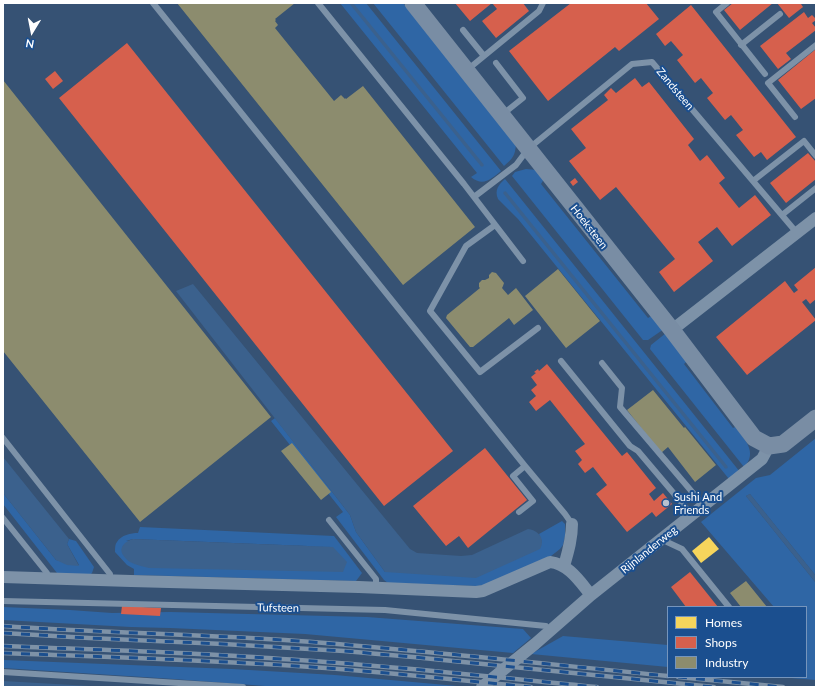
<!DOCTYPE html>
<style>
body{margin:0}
#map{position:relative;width:819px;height:690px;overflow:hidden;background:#365274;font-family:Lato,sans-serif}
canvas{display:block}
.frame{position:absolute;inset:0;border:4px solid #fff;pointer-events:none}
.legend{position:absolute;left:667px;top:606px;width:140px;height:72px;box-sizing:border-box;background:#1b4f8f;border:1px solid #7695bc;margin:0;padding:5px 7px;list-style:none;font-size:12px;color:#fff}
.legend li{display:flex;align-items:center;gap:8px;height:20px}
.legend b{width:20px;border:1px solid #7695bc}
.north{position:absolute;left:12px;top:12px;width:40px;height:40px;-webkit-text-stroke:3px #1b4f8f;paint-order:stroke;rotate:190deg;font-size:11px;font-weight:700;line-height:16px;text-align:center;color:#fff}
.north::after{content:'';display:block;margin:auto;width:14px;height:18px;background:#fff;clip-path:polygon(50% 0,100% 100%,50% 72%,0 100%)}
</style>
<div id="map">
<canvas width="819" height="690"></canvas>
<div class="frame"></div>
<ul class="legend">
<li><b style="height:11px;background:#f6d55c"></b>Homes</li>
<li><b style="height:11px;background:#d6604d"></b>Shops</li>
<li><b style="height:11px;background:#8c8c6e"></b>Industry</li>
</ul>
<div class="north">N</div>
</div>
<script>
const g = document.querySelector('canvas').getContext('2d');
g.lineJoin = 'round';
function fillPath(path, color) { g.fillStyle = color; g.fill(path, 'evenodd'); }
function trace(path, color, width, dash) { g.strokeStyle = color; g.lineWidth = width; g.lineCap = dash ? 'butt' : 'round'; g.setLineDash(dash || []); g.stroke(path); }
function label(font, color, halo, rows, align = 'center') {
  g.font = font + ' Lato,sans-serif'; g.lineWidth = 4; g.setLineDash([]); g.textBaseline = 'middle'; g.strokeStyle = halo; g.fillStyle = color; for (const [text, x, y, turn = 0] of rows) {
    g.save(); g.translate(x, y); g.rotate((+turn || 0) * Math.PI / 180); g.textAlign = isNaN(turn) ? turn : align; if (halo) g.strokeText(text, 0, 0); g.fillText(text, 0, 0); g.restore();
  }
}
const green = new Path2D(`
 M 340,3 L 366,3 L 501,171 C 491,179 483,187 471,177 L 477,173 Z
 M 373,3 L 403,3 L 516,144 C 515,156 513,158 504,166 Z
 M 526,169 L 537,170 L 544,179 L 541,184 L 648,318 L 653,315 L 664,329 L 648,340 L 643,340 L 512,176 L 515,172 Z
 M 505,179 L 740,472 L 729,479 L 518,219 L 498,199 C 494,190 499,184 505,179 Z
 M 666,333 L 688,360 L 684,364 L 733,428 L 735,427 C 745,439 758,453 744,467 L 650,349 L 651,345 Z
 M 275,418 L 350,515 L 356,532 L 385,572 L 542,542 L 539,534 L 562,521 L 565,524 L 565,536 L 563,545 L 560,549 L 551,556 L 484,585 L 477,586 L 388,583 L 384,580 L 336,517 L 343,512 L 271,421 Z
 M 816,438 L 816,576 L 750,494 L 746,496 L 816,583 L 816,680 L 779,677 L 806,677 L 806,607 L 774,607 L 701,522 L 756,478 L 770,475 Z
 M 3,493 L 56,560 L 79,565 L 67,544 L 69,539 L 76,541 L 94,567 L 92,573 L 90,575 L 57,573 L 3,504 Z
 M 140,527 L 334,536 L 362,573 L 356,581 L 134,575 L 134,569 L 127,565 L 115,552 C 115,548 115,544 117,542 C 121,535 131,533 138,533 ZM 133,539 L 333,547 L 126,541 Z
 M 3,607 L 70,610 L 112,613 L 170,612 L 367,617 L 523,629 L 531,638 L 513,653 L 305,634 L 170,628 L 131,627 L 3,620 Z
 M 563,636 L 668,645 L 668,667 L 531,654 Z
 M 3,660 L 232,669 L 335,675 L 468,687 L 278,687 L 174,679 L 3,668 Z`);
const water = new Path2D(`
 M 193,284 L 410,549 L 417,553 L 461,556 L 472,555 L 528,529 C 535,530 542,534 542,542 C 542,545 541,547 540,549 L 476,578 L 385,572 L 356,532 L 350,515 L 176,291 Z
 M 3,457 L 69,539 L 67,544 L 79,566 L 67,565 L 56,560 L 3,493 Z
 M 750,494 L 816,576 L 816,583 L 746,496 Z
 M 133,539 L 333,547 L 347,562 L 343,572 L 149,568 C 142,566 136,565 130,562 C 127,560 125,558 123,555 C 118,547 126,541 133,539 Z
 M 3,681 L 108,687 L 3,687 Z`);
const homes = new Path2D(`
 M 709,537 L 719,549 L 701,563 L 692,551 Z`);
const shops = new Path2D(`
 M 455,3 L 523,3 L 529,11 L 496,38 L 482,21 L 497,9 L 492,3 L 470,21 Z
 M 571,3 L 646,3 L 659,19 L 619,51 L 615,47 L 548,101 L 509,51 Z
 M 733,3 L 773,3 L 740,30 L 724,10 Z
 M 777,3 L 802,3 L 801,4 L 803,7 L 789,18 Z
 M 691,5 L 796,137 L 767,160 L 761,152 L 754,157 L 736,135 L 743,130 L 731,115 L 725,120 L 707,98 L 713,93 L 701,78 L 695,83 L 677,60 L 683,55 L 671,41 L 665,46 L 656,34 Z
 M 804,12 L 808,18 L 812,15 L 816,19 L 816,20 L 812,23 L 816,28 L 816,30 L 786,53 L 791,59 L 778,69 L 760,46 Z
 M 127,43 L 453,451 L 384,506 L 59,98 Z
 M 816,49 L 816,98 L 801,109 L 778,80 Z
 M 55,71 L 63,81 L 53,89 L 45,79 Z
 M 635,78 L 642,87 L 649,82 L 694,139 L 688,145 L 700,161 L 707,155 L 725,178 L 719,183 L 739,208 L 755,195 L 771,215 L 732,246 L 717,227 L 698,242 L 713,261 L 674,292 L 659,272 L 675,259 L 616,187 L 600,200 L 569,161 L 586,148 L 571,129 L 608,100 L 604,95 L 611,88 L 616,93 Z
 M 808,153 L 816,162 L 816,179 L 786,203 L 770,183 Z
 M 575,178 L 578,182 L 573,186 L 570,182 Z
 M 816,267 L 816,299 L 810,304 L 806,299 L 802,302 L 816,320 L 747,375 L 716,337 L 785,281 L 794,293 L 798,290 L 794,285 Z
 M 547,364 L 622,456 L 627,452 L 656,488 L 649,494 L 654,501 L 663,493 L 672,504 L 656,517 L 652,512 L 627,532 L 596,494 L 607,485 L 593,467 L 585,473 L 578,464 L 582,460 L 575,451 L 585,444 L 550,400 L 536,411 L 529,402 L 536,396 L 531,390 L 537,385 L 531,377 L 536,373 L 534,372 L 538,369 L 539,371 Z
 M 485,448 L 527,500 L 468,548 L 459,536 L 446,546 L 413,506 Z
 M 690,572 L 718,607 L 686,607 L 671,587 Z
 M 122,606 L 161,608 L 160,616 L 121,614 Z`);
const industry = new Path2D(`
 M 177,3 L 295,3 L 275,19 L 276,20 L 275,21 L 278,25 L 275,28 L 334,101 L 341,95 L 345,99 L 346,98 L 346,99 L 363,86 L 475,227 L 403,285 Z
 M 3,80 L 271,417 L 140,522 L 3,351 Z
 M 558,269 L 600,321 L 566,348 L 525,296 Z
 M 492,272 L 496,273 L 504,283 L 503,286 L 502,288 L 508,295 L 516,288 L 533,310 L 514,325 L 509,318 L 473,347 L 470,347 L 446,318 L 447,315 L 480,288 L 479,287 L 479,283 L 482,280 L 485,280 L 489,278 L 489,275 Z
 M 653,390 L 684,428 L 685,427 L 716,465 L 695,482 L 668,447 L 661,453 L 627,410 Z
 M 292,443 L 331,492 L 321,500 L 281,451 Z
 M 746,581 L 767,607 L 741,607 L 730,593 Z`);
const stream = new Path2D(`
 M 351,3 L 482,165
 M 505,193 L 726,467`);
const lane = new Path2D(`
 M 153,3 L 525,466 L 565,514 L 572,524
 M 318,3 L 464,184 L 523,261
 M 727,3 L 716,12 L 765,74
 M 463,30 L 484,56
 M 741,45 L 780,14
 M 496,63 L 523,98 L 503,114
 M 467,70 L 539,11 L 543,3
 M 795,117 L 768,83 L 816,45
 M 753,181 L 804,141 L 816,156
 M 474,197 L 516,165 L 528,149 L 632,64 L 652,62 L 797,233
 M 782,215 L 816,188
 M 495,225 L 466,246 L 430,311 L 480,372 L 538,328
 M 561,361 L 630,446 L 638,451 L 692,515
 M 602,363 L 622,388 L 620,407 L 704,506
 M 3,438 L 110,574 L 110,580
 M 519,512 L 533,501 L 513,476 L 525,466
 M 3,518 L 47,573 L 47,578
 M 329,520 L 376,579 L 376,587
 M 663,538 L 667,542 L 682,549 L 729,607
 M 3,601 L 385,610 L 546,626 L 548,632
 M 3,672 L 243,687`);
const street = new Path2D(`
 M 672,330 L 816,218
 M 564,566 C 568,552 572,539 572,524
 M 3,577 L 131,581 L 359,587 L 476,592 L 483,591 L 550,562 C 569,564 580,582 591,595
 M 482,687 L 535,644 L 591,595 L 762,459 L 769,446`);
const secondary = new Path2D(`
 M 413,3 L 672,330 L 754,438 L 769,446 L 783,444 L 816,418`);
const rail = new Path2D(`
 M 3,626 C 101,633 199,634 298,641 C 421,650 545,664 668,676
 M 3,633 L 89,638 L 223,644 L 344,651 L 413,657 L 714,687
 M 3,646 C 96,650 188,652 281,659 C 386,665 492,677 597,687
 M 3,653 C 106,657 209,660 311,667 C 385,672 458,680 531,687
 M 678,677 L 783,687`);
const markers = [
 [666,503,4,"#b9c2ce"]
];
const streetNames = [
 ["Zandsteen",675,89,50],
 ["Hoeksteen",589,227,52],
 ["Rijnlanderweg",649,550,-39],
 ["Tufsteen",278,608,1]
];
const poiNames = [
 ["Sushi And",674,497],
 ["Friends",674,510]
];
fillPath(green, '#2f66a5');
fillPath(water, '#3b618d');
fillPath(homes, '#f6d55c');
fillPath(shops, '#d6604d');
fillPath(industry, '#8c8c6e');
trace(stream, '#3b618d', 3.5);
trace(lane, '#7d92a8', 6);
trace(street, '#7d92a8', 12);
trace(secondary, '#798da4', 17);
trace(rail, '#7e92a7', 4.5);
trace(rail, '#1b4f8f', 3, [9]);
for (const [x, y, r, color] of markers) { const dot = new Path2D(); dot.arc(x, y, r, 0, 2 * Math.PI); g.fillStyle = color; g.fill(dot); trace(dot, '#1b4f8f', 1.5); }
label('11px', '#fff', '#1b4f8f', streetNames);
label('11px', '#fff', '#1b4f8f', poiNames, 'left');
</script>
